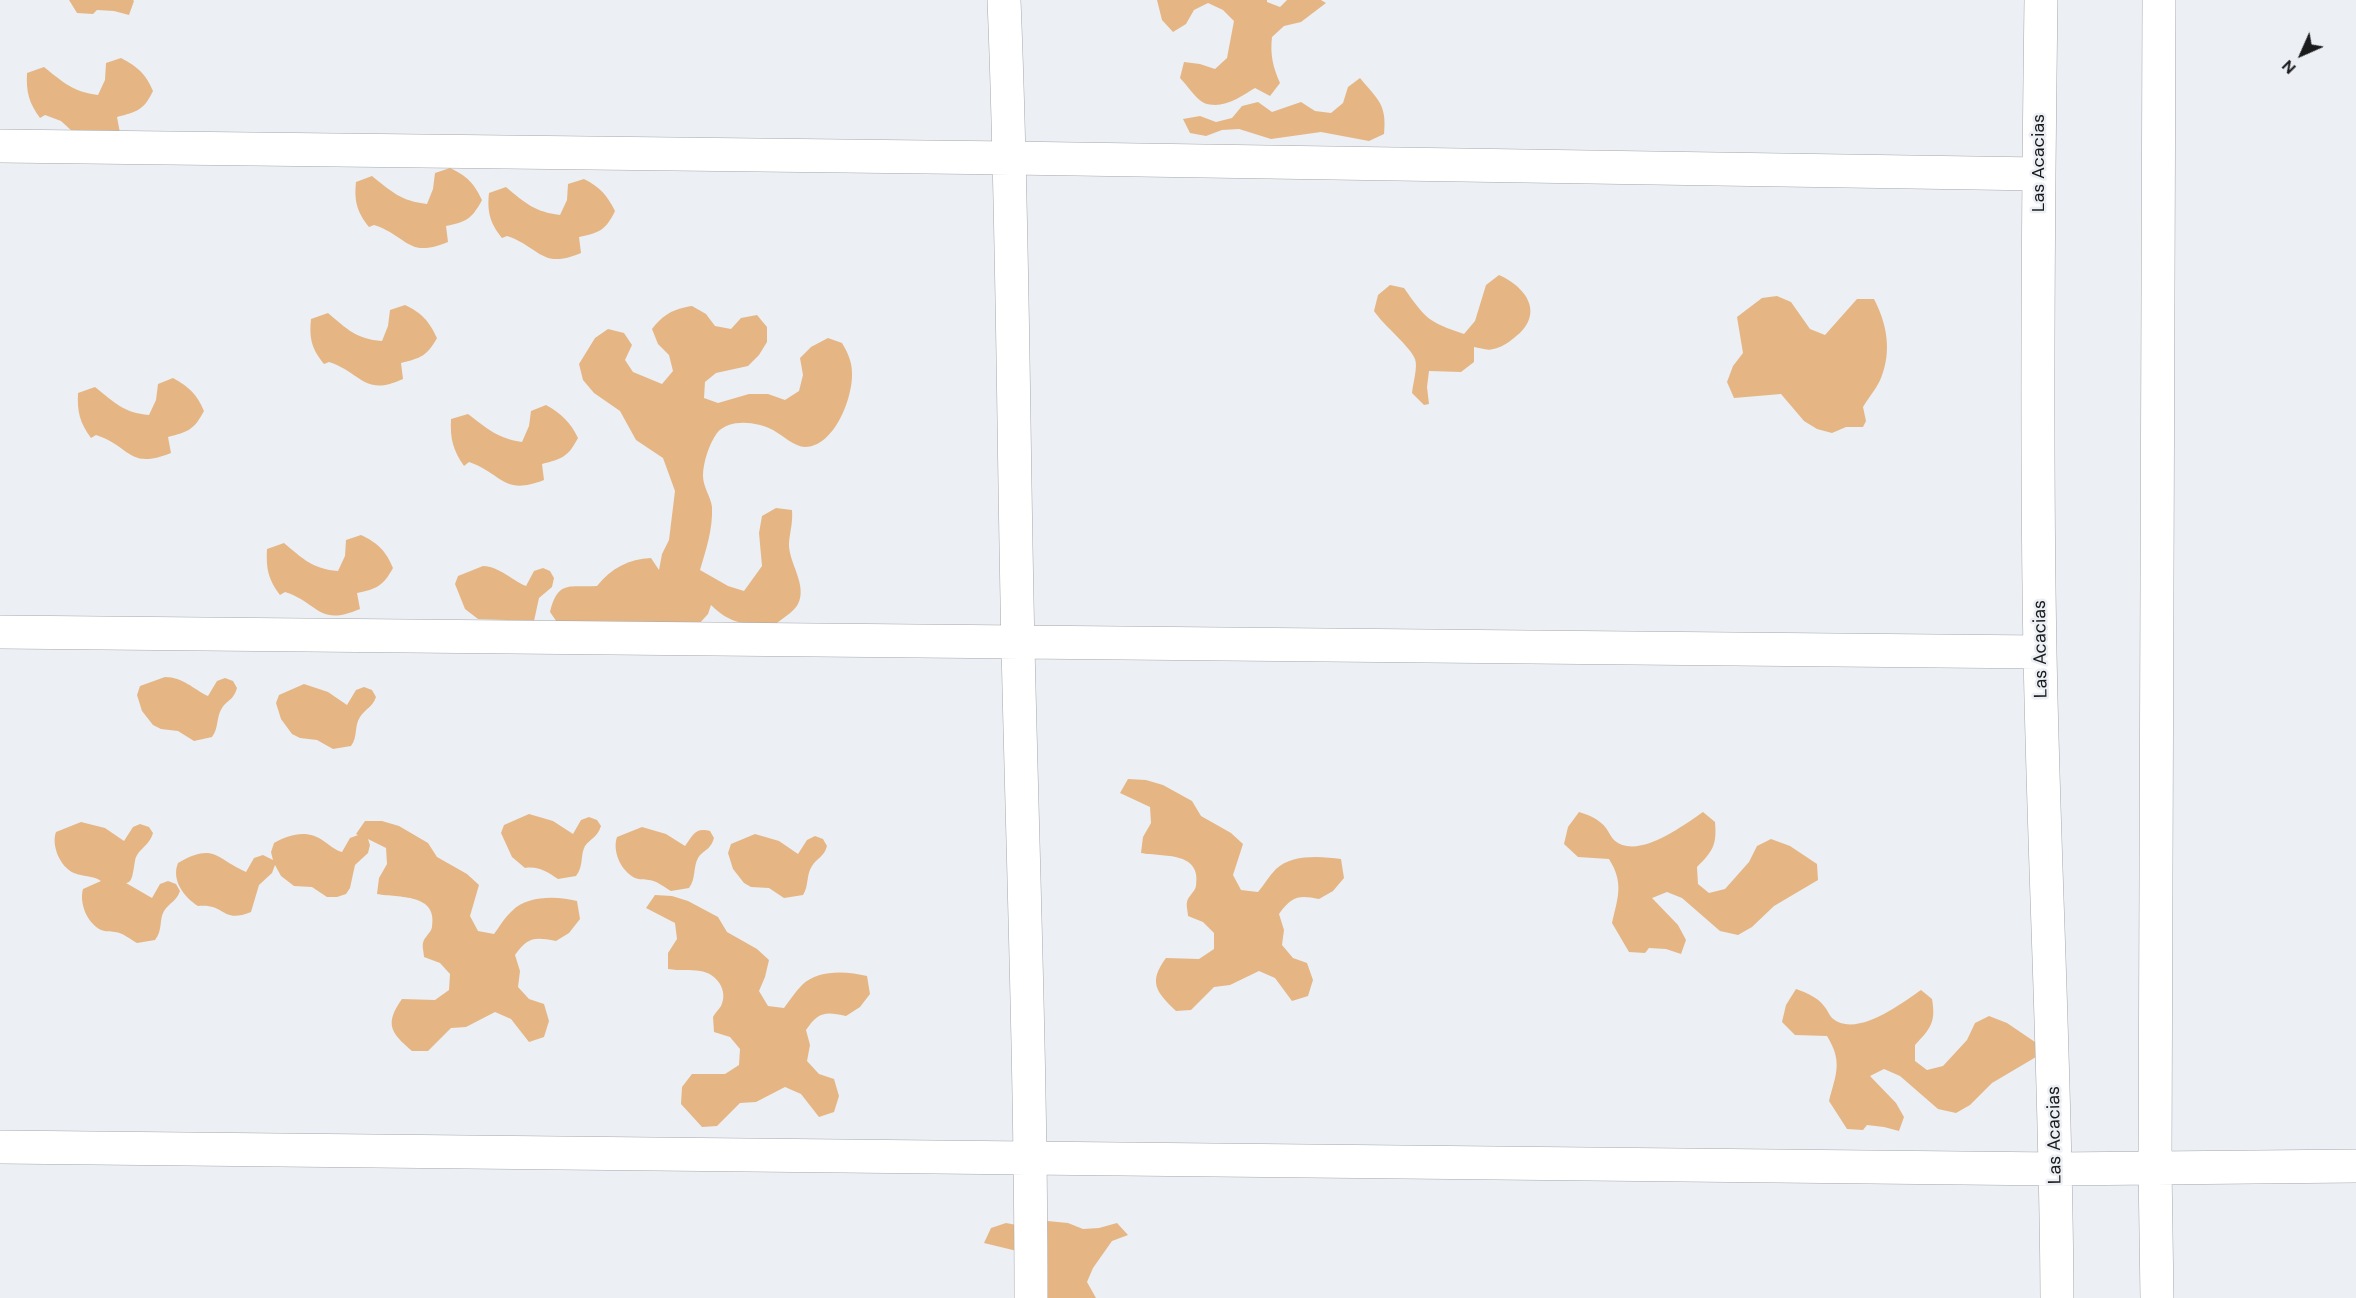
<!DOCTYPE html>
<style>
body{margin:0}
#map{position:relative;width:2356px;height:1298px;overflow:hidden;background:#eceff4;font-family:"DM Sans",sans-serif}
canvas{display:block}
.north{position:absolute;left:2272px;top:24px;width:60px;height:60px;-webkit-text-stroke:4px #eceff4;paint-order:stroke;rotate:225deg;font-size:16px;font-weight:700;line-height:24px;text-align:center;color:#191a1c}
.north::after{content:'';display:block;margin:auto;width:21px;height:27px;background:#191a1c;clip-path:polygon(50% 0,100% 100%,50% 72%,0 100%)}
</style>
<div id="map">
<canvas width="2356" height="1298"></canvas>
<div class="north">N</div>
</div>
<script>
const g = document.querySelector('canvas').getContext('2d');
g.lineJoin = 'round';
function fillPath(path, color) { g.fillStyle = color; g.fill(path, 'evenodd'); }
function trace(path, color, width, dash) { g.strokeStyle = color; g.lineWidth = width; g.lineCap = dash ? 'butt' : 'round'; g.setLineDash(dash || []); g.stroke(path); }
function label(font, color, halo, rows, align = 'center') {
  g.font = font + ' "DM Sans",sans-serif'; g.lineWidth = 5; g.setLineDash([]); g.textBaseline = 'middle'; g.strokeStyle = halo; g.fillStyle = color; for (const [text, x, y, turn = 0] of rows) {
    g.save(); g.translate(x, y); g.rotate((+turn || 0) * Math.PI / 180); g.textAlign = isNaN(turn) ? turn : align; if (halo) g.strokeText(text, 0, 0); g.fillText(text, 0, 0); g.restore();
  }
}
const forest = new Path2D(`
 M 69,0 L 133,0 L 134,1 L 129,15 L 114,11 L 97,10 L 93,14 L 77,13 Z
 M 1157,0 L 1267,0 L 1267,2 L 1280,7 L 1287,0 L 1321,0 L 1326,3 L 1301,22 L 1284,26 L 1272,37 C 1270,55 1273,67 1280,83 L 1270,96 L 1255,88 C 1240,97 1223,110 1204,103 C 1196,99 1187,85 1180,78 L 1184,62 L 1200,64 L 1215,69 L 1227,58 L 1234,21 L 1223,10 L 1208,3 L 1194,10 L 1186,24 L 1173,32 L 1162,20 Z
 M 121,58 C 138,67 146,74 153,91 C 144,110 137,112 117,117 L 120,133 L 73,132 L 61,121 L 45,115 L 40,118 C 29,103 26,92 27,73 L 44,67 C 63,82 73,92 98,95 L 105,80 L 106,63 Z
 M 1360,78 C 1378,100 1387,104 1384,134 L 1369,141 L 1321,132 L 1271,139 L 1239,129 L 1222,130 L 1206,136 L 1190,133 L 1183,119 L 1200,116 L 1216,122 L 1232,118 L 1242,106 L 1258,102 L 1272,112 L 1301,102 L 1315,111 L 1331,113 L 1343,103 L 1348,87 Z
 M 450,168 C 467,176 474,183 482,200 C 472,219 466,222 446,226 L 448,242 C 407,259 408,236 374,225 L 369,227 C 357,212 354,201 356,182 L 372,176 C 392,192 401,201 427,204 L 433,189 L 435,173 Z
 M 584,179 C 600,187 607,195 615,211 C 606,230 599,233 579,237 L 581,253 C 541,270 540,247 507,236 L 502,238 C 490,223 487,212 489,193 L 506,187 C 525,203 535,212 560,215 L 567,200 L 568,184 Z
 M 1499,275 C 1528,288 1545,315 1514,338 C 1508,343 1500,348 1493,349 C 1488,351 1480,348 1474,347 L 1474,362 L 1461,372 L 1429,371 L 1427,387 L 1429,404 L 1424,405 L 1412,393 C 1413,383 1418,367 1415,359 C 1410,346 1384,326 1374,311 L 1378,295 L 1390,285 L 1404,288 C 1426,319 1428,322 1464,334 L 1475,321 L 1486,285 Z
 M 1777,296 L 1791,302 L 1810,329 L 1825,335 L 1857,299 L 1874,299 C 1887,324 1892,351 1881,378 C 1877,388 1869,397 1863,407 L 1866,421 L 1863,427 L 1846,427 L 1832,433 L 1817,429 L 1804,421 L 1781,394 L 1734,398 L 1727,382 L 1733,366 L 1743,353 L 1737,317 L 1762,298 Z
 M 405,305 C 422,313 429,321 437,338 C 427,356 421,358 401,363 L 403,379 C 364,397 362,373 329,362 L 324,364 C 312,349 309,339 311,319 L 328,313 C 347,329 356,339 382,341 L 388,326 L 390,310 Z
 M 692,306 L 706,314 L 715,326 L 731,329 L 741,318 L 757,315 L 767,327 L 767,342 L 759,355 L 748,366 L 716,373 L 705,382 L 704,398 L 718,403 L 749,394 L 768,394 L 785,400 L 799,391 L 803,375 L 800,358 L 811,347 L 828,338 L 842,343 C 848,353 852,362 852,373 C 853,398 834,447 805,447 C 795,447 782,435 773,430 C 757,422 730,418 717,433 C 709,444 703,463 703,476 C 703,487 711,497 712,507 C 713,529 706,550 700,570 L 728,586 L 744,591 L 762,566 L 759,533 L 762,516 L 776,508 L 792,510 C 793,523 790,531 789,543 C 788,562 808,585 798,604 C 794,612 780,620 773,626 C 746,624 731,625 711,605 L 708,614 L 698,625 L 559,625 L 550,612 C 558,579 570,588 597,586 C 611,568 629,559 651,558 L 659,570 L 662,554 L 669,540 L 675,491 L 663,458 L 636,440 L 620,411 L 594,393 L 583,380 L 579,364 L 595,338 L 608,329 L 624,333 L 632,345 L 625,360 L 633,372 L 662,384 L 673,371 L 669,355 L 658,344 L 652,329 C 664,314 673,309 692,306 Z
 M 173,378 C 189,387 197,394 204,411 C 194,430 188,432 168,437 L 171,453 C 128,470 132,447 96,435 L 91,438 C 80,423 77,412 78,393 L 95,387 C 114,402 124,413 149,415 L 156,400 L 158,384 Z
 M 546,405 C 562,414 570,422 578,438 C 568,457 562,459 542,464 L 544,480 C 503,496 503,474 469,462 L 464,466 C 453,450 450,439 451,419 L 468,414 C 486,428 499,439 522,442 L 529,426 L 531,411 Z
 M 361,535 C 378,543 386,551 393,568 C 383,586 377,589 357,593 L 360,609 C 318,627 319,603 285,592 L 280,595 C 268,579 266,568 267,549 L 284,543 C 303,559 313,569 338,571 L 345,556 L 346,540 Z
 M 483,566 C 500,567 510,579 526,586 L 534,571 L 543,568 L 550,571 L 554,578 L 552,587 L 539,598 L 534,621 L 478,619 L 465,609 L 455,584 L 458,576 Z
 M 165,677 C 183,677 193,689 208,696 L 217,681 L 225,678 L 233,681 L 237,688 C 233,701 228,699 222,708 C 216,717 219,728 212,737 L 194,741 L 178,731 L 161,729 L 153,725 L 142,711 L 137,695 L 140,686 Z
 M 304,684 L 328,692 L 347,705 L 356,690 L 364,687 L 372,690 L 376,697 C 372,708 366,708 360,717 C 354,726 358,737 351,746 L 333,749 L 317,740 L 300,738 L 292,734 L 281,719 L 276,703 L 279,695 Z
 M 1128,779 L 1146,780 L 1163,785 L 1192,801 L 1201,816 L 1231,833 L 1243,844 L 1233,875 L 1241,890 L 1258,892 C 1264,885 1269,876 1276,869 C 1291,854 1321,856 1341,859 L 1344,878 L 1333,891 L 1319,899 C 1299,895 1292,896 1279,914 L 1284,930 L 1282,945 L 1293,958 L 1307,963 L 1313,980 L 1308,996 L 1292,1001 L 1275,978 L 1259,971 L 1230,985 L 1214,987 L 1191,1010 L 1176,1011 C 1156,992 1148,982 1166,958 L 1199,959 L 1214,949 L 1214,933 L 1203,922 L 1188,916 C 1188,912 1186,906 1187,902 C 1188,896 1195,892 1196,886 C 1202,851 1163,857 1141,853 L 1143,837 L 1151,823 L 1150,807 L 1120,793 Z
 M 1579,812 C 1589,815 1599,819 1606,828 C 1609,832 1611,837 1614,840 C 1637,861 1684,825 1703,812 L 1715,822 C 1717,845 1713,851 1697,867 L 1698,884 L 1709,893 L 1725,889 L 1749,862 L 1757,846 L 1771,839 L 1790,846 L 1817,864 L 1818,880 L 1774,906 L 1752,927 L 1738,935 L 1720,931 L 1682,898 L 1667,892 L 1652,898 L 1678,925 L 1686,940 L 1681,954 L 1666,949 L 1649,948 L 1645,953 L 1629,952 L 1612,923 C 1618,897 1624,883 1609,859 L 1578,857 L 1564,844 L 1568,827 Z
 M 529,814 L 553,821 L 573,834 L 581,820 L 589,817 L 597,820 L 601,826 C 597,838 591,838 585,846 C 580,855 584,866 576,876 L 558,879 C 547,872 539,866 525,868 L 512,857 L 501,833 L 504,825 Z
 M 365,821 L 382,821 L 399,826 L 428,843 L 437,857 L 467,874 L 479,885 L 470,916 L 478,931 L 494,934 C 500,926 505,917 512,911 C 527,895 558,896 577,901 L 580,919 L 569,933 L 556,941 C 534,937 528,937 515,955 L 520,971 L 518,987 L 529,999 L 544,1004 L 549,1021 L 544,1037 L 529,1042 L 511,1019 L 495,1012 L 466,1027 L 451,1028 L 428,1051 L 412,1051 C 391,1033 384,1024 402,999 L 435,1000 L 449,990 L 450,974 L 440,963 L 424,957 C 424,953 422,947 423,943 C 424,937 431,933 432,927 C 438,893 399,898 377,894 L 379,878 L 387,864 L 386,848 L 368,839 L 370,845 L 368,853 L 355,865 L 350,888 L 346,894 L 337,897 L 327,897 L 312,887 L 294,886 L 281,876 L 275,865 L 272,873 L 259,885 L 251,912 C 221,924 226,903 198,906 C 184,897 171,880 178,863 C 215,842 216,859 246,872 L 254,858 L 263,855 L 273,860 L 271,852 L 274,843 C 291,834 308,829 325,842 C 331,846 335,850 342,852 L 350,838 L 358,835 L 356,834 Z
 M 81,822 L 105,828 L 124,841 L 133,827 L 140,824 L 149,827 L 153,833 C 149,847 137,849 135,861 C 133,871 133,883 126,883 L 152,898 L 160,884 L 168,881 L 176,884 L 180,891 C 176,902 170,902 164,911 C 159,919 163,930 155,940 L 137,943 C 130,939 123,933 115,932 C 110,931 106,932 101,930 C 87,923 79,903 83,889 L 101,881 C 92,875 83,877 74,873 C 60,867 51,845 56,832 Z
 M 642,827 L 666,834 L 685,846 C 693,835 695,827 710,831 L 714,838 C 710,851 704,849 698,858 C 693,867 696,879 689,888 L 671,891 C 664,887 657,881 649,880 C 644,879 640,880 635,878 C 621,871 612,851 617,837 Z
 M 755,834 L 779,841 L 798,854 L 807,840 L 815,836 L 823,839 L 827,846 C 824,857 817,858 812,866 C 806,875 809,886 803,895 L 784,898 L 769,888 L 751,887 L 744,883 L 733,869 L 728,853 L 731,844 Z
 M 655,895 L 672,896 L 688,901 L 718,917 L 727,932 L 757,949 L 769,960 L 765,977 L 759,991 L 768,1006 L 784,1008 C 790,1000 795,992 802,985 C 818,969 847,971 867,976 L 870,994 L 860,1007 L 846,1016 C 825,1011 818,1012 806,1030 L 810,1045 L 807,1061 L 819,1074 L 834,1079 L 839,1096 L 834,1112 L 819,1117 L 801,1094 L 785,1087 L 756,1102 L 740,1103 L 717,1126 L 702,1127 L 681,1104 L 682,1087 L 692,1074 L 725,1074 L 739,1065 L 740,1049 L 730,1037 L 714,1032 L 713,1017 C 715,1013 719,1009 721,1006 C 729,990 716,973 700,971 C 690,969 680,971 668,969 L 668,953 L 677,939 L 675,923 L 646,908 Z
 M 1796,989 C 1807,993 1817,997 1824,1006 C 1827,1009 1829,1015 1832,1018 C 1856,1039 1902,1003 1921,990 L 1932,999 C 1936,1022 1931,1028 1915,1045 L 1915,1061 L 1927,1070 L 1943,1066 L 1967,1040 L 1975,1023 L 1989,1016 L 2007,1023 L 2035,1042 L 2036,1057 L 1992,1083 L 1970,1105 L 1956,1113 L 1938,1109 L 1900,1076 L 1884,1069 L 1870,1076 L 1896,1103 L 1904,1117 L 1899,1131 L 1884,1127 L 1867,1125 L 1863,1130 L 1847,1129 L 1829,1101 C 1836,1074 1843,1062 1827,1036 L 1795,1035 L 1782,1022 L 1786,1005 Z
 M 1037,1220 L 1068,1223 L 1083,1229 L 1099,1228 L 1117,1223 L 1128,1235 L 1112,1241 L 1093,1268 L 1087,1282 L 1096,1298 L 1047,1298 L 1021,1252 L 984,1243 L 991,1228 L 1006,1223 L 1022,1226 Z`);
const minor = new Path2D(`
 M 1004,0 C 1013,215 1013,430 1018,646 C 1023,863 1031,1080 1031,1298
 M 2041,0 C 2038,217 2036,435 2040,652 C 2044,868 2056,1083 2057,1298
 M 0,146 L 1011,158 L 2039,174
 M 0,632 L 2040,652
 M 0,1147 L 2056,1169 L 2356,1166
 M 2157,1298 L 2155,1167 L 2159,0`);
const streetNames = [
 ["Las Acacias",2039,163,-90],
 ["Las Acacias",2041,649,-91],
 ["Las Acacias",2055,1135,-91]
];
fillPath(forest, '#e5b684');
trace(minor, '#a4a7ac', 34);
trace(minor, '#fff', 33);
label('18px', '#191a1c', '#eceff4', streetNames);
</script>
